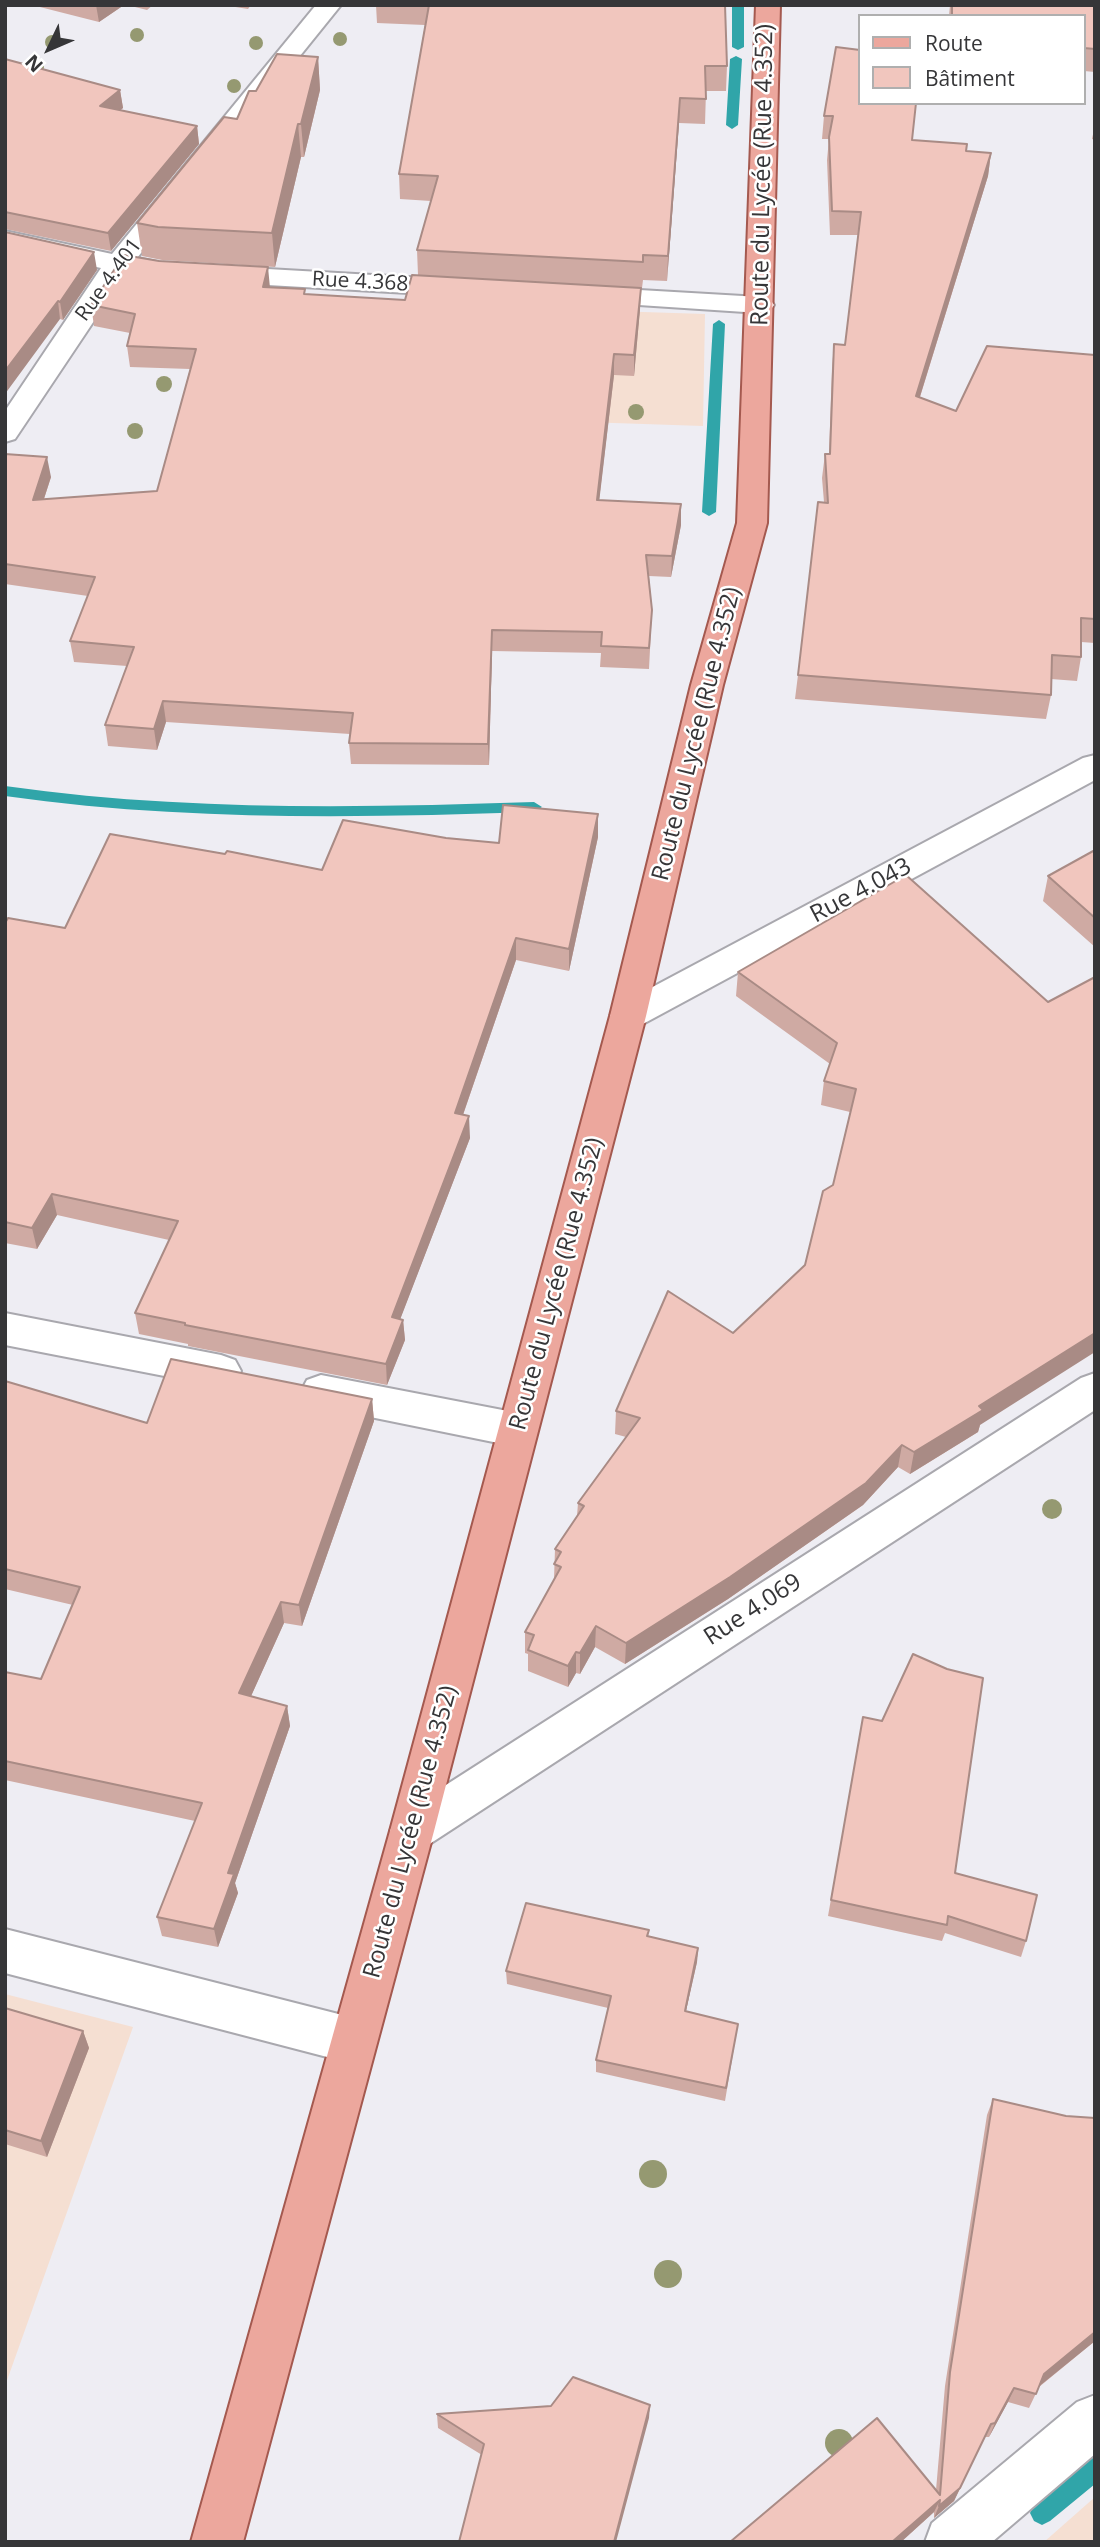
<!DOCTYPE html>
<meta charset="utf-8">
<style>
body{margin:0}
#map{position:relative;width:1100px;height:2547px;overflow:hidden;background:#eeedf3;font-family:"Open Sans",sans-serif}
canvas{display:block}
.frame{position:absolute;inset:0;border:7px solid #363638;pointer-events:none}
.legend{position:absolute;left:858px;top:14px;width:228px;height:91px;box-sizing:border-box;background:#fff;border:2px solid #afafaf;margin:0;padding:9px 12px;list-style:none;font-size:21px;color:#363638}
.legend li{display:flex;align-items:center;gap:14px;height:35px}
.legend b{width:35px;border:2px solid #afafaf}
.north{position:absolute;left:14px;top:14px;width:70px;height:70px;-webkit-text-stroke:5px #fff;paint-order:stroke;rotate:226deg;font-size:19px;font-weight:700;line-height:28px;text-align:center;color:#363638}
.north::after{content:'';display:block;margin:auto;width:24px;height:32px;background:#363638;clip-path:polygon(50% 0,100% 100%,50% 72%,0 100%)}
</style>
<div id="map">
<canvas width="1100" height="2547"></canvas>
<div class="frame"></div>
<ul class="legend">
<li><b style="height:9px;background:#eca79d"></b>Route</li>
<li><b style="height:19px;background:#f1c6be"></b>Bâtiment</li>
</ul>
<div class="north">N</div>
</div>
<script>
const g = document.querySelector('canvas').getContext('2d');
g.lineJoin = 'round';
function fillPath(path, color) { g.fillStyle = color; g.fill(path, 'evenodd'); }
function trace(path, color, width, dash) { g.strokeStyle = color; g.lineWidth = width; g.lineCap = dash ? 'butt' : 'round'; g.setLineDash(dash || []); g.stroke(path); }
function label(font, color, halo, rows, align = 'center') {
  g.font = font + ' "Open Sans",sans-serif'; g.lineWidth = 5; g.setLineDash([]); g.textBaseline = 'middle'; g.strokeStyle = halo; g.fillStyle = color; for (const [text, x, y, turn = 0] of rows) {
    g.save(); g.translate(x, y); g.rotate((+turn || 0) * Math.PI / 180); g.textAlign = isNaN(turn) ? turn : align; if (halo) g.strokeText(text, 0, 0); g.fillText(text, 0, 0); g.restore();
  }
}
const education = new Path2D(`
 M 550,309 L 705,314 L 703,426 L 584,422 Z
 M 5,1994 L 133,2027 L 5,2386 Z
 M 1095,2497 L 1095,2542 L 1044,2542 Z`);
const stream = new Path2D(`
 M 732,5 L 744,5 L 744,47 L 738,50 L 732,47 Z
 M 736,56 L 742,59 L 738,125 L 732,129 L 726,125 L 730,59 Z
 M 719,320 L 725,324 L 716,512 L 709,516 L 702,512 L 713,324 Z
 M 5,786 C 181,811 357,808 534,802 L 542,807 L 534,812 C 357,818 181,821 5,796 Z
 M 1095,2456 L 1095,2484 L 1050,2521 L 1042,2525 L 1034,2521 L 1030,2513 L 1034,2505 L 1087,2460 Z`);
const minor = new Path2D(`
 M 316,5 L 341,5 L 137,258 L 162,263 L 461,280 L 471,282 L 475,288 L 471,294 L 461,296 L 162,279 L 126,273 L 15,439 L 5,442 L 5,411 L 101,268 L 5,247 L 5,231 L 112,254 Z
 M 588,287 L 760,297 L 770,299 L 774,305 L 770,311 L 760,313 L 578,301 L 574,295 L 578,289 Z
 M 1095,755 L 1095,780 L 641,1025 L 628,1029 L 615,1025 L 610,1016 L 615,1007 L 1083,758 Z
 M 5,1313 L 221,1355 L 235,1360 L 241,1371 L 235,1382 L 221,1387 L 5,1345 Z
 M 1095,1373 L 1095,1410 L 428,1845 L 412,1851 L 396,1845 L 390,1831 L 396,1817 L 1081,1378 Z
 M 321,1375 L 518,1413 L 532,1418 L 538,1430 L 532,1442 L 518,1447 L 321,1407 L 307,1402 L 301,1391 L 307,1380 Z
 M 5,1929 L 354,2018 L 371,2025 L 377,2041 L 371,2057 L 354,2064 L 5,1973 Z
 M 1095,2395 L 1095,2454 L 992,2542 L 925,2542 L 932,2523 L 1077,2402 Z`);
const major = new Path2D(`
 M 756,5 L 780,5 L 767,523 L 723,685 L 646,1016 L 434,1831 L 243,2542 L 191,2542 L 390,1831 L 610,1016 L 691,685 L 737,523 Z`);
const trees = [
 [137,35,7],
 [340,39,7],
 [52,42,7],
 [256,43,7],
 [37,67,7],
 [234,86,7],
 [164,384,8],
 [636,412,8],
 [135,431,8],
 [1052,1509,10],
 [653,2174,14],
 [668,2274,14],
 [839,2443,14]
];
const wall = new Path2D(`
 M 32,5 L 124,5 L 99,22 Z
 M 127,5 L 153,5 L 147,10 Z
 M 223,5 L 251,5 L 248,9 Z
 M 376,5 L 725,5 L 727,66 L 726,91 L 706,91 L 705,124 L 679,123 L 667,281 L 643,280 L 642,288 L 418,275 L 417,250 L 431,201 L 400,199 L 399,174 L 425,25 L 377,23 Z
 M 950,5 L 1095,5 L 1095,72 L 1084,71 L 1084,16 L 949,16 Z
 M 836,47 L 912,140 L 966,151 L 991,153 L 988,176 L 920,397 L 956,411 L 1095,355 L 1095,643 L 1081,642 L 1081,657 L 1077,681 L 1051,679 L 1051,695 L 1046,719 L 795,699 L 798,675 L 824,502 L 822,478 L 825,454 L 829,454 L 832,368 L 834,344 L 845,345 L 858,235 L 830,235 L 827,160 L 829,139 L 822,139 L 824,116 Z
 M 318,57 L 320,90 L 304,157 L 301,157 L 275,267 L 162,260 L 142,256 L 137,223 L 237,119 L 256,91 Z
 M 5,59 L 120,90 L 123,108 L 120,110 L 197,126 L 199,144 L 111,251 L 5,229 Z
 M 1095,125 L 1095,140 L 1092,139 Z
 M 5,232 L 97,270 L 63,320 L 60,319 Z
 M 270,287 L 305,289 L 305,295 L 405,300 L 641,288 L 640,309 L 634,376 L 614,375 L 599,500 L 681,525 L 671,577 L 649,576 L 652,610 L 649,669 L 600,667 L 601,653 L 492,651 L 489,765 L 351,764 L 349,743 L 350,734 L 166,722 L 157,750 L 108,746 L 105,725 L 127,666 L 74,662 L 70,641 L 88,596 L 5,584 L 5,454 L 51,477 L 44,499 L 157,491 L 190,369 L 130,367 L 127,346 L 130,333 L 94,326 L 91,305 Z
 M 598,837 L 569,971 L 516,960 L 463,1115 L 470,1138 L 400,1319 L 403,1320 L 405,1340 L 387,1385 L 188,1346 L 188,1344 L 139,1334 L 135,1313 L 169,1240 L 57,1215 L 37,1249 L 5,1243 L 5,923 L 65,928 L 225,854 L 322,870 L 446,838 L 499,843 Z
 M 1095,850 L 1095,947 L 1043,901 L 1048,876 Z
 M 906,875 L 980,1425 L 978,1432 L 910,1474 L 898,1467 L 863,1505 L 728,1599 L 625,1664 L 595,1647 L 580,1674 L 576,1673 L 568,1687 L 528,1671 L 528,1654 L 525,1653 L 525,1632 L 554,1579 L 555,1549 L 577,1516 L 578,1503 L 626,1437 L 615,1434 L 616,1411 L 733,1333 L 805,1265 L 833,1185 L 850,1112 L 821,1105 L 824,1081 L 830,1064 L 736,996 L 738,972 Z
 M 5,1381 L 147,1423 L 372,1399 L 374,1421 L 302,1626 L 284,1623 L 251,1696 L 287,1706 L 290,1726 L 235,1883 L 238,1893 L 218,1947 L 162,1936 L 157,1917 L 195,1821 L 5,1780 L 5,1672 L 41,1679 L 73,1605 L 5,1589 Z
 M 863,1717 L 955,1873 L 1026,1941 L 1021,1957 L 945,1933 L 942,1941 L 828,1916 Z
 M 649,1930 L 648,1937 L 698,1948 L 697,1962 L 686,2011 L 736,2036 L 725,2101 L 596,2072 L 596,2060 L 608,2008 L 507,1984 L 506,1971 Z
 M 5,2008 L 83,2031 L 89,2048 L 47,2157 L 5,2144 Z
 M 993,2099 L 1095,2341 L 1039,2387 L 1029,2408 L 1008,2402 L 989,2437 L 985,2437 L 954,2501 L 934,2518 L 934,2512 L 901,2542 L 730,2542 L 936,2490 L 945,2386 L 987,2115 Z
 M 437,2414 L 649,2418 L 482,2455 L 438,2428 Z`);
const shadedWall = new Path2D(`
 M 96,5 L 124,5 L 99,22 Z
 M 318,57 L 320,90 L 304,157 L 301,124 Z
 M 120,90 L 123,108 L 103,124 L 100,106 Z
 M 680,98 L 679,123 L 667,281 L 668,256 Z
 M 298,124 L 301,157 L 275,267 L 272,233 Z
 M 197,126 L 199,144 L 111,251 L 108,233 Z
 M 991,153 L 988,176 L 913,419 L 916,396 Z
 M 94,252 L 97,270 L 63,320 L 60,302 Z
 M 268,267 L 270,288 L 263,287 Z
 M 641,288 L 640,309 L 634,376 L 634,355 Z
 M 58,301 L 60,319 L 5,394 L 5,371 Z
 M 614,354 L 614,375 L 597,520 L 597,500 Z
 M 47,457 L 51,477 L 37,520 L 33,500 Z
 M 681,504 L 681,525 L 671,577 L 672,556 Z
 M 492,630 L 492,651 L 489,765 L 488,744 Z
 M 163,701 L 166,722 L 157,750 L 154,729 Z
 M 598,814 L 598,837 L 569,971 L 569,949 Z
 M 516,938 L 516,960 L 456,1135 L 455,1113 Z
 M 469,1116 L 470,1138 L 393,1338 L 392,1317 Z
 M 52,1194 L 57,1215 L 37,1249 L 32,1228 Z
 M 403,1320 L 405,1340 L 387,1385 L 386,1364 Z
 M 1095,1333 L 1095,1352 L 980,1425 L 978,1432 L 910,1474 L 914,1452 L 979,1406 Z
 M 372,1399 L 374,1421 L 302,1626 L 299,1605 Z
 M 902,1445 L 898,1467 L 863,1505 L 728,1599 L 625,1664 L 626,1643 Z
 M 281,1602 L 284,1623 L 243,1714 L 239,1693 Z
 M 596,1626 L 595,1647 L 580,1674 L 580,1653 Z
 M 576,1652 L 576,1673 L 568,1687 L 568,1666 Z
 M 287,1706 L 290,1726 L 235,1883 L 238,1893 L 218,1947 L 214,1929 L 228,1873 Z
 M 698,1948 L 697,1962 L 683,2024 L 685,2011 Z
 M 83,2031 L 89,2048 L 47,2157 L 41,2141 Z
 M 1095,2332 L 1095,2341 L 1037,2388 L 1044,2374 Z
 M 1014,2388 L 1008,2402 L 989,2437 L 995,2423 Z
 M 650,2405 L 649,2418 L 616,2542 L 614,2542 Z
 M 991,2424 L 954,2501 L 934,2518 L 939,2506 Z
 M 940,2500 L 934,2512 L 901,2542 L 892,2542 Z`);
const building = new Path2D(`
 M 429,5 L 725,5 L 727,66 L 705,66 L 706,99 L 680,98 L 668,256 L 643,255 L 643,262 L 417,250 L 438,176 L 399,174 Z
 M 952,5 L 1095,5 L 1095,49 L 1084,48 L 1084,16 L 952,16 Z
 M 836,47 L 860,50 L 860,103 L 916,103 L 912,140 L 967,144 L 966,151 L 991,153 L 916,396 L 956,411 L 987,346 L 1095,355 L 1095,619 L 1081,618 L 1081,657 L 1052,655 L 1051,695 L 798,675 L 818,502 L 828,503 L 825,454 L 830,454 L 834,344 L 845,345 L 861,212 L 832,211 L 829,137 L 833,116 L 824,116 Z
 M 277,54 L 318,57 L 301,124 L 298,124 L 272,233 L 158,227 L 137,223 L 224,117 L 237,119 L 249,91 L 256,91 Z
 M 5,59 L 120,90 L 100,106 L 197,126 L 108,233 L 5,212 Z
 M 5,232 L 94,252 L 60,302 L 58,301 L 5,371 Z
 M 124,255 L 159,261 L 268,267 L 263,287 L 305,289 L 304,294 L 405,300 L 412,275 L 641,288 L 634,355 L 614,354 L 597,500 L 681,504 L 672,556 L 646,555 L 652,610 L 649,648 L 601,646 L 602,632 L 492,630 L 488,744 L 349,743 L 353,713 L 163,701 L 154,729 L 105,725 L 134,647 L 70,641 L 95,577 L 5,564 L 5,454 L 47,457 L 33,500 L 157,491 L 196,349 L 127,346 L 135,314 L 91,305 Z
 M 503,805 L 598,814 L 569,949 L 516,938 L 455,1113 L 469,1116 L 392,1317 L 403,1320 L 386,1364 L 185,1325 L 185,1323 L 135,1313 L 178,1221 L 52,1194 L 32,1228 L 5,1222 L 5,923 L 8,918 L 65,928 L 110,834 L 225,854 L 227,851 L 322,870 L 343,820 L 446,838 L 499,843 Z
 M 1095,850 L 1095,918 L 1048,876 Z
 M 906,875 L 1048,1002 L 1095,977 L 1095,1333 L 979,1406 L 983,1410 L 914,1452 L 902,1445 L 866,1483 L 730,1577 L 626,1643 L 596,1626 L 580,1653 L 576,1652 L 568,1666 L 528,1650 L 534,1635 L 525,1632 L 561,1567 L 554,1564 L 561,1552 L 555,1549 L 584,1506 L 578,1503 L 640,1418 L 616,1411 L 668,1291 L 733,1333 L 805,1265 L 823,1191 L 833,1185 L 856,1089 L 824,1081 L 837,1043 L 738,972 Z
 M 171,1359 L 372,1399 L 299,1605 L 281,1602 L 239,1693 L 287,1706 L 228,1873 L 234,1874 L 214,1929 L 157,1917 L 202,1803 L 5,1761 L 5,1672 L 41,1679 L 80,1587 L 5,1569 L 5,1381 L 147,1423 Z
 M 913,1654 L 947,1669 L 983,1678 L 955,1873 L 1037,1895 L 1026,1941 L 948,1916 L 947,1925 L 831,1900 L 863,1717 L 882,1721 Z
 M 526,1903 L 649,1930 L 647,1936 L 698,1948 L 685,2011 L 738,2024 L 726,2088 L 596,2060 L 611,1996 L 506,1971 Z
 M 5,2008 L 83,2031 L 41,2141 L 5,2130 Z
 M 993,2099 L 1066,2116 L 1095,2118 L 1095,2332 L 1044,2374 L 1036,2394 L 1014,2388 L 995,2423 L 991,2424 L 960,2488 L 939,2506 L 940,2500 L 892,2542 L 730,2542 L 877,2418 L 940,2495 L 950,2372 Z
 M 573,2377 L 650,2405 L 614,2542 L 459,2542 L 484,2444 L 437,2414 L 551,2406 Z`);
const farStreetnames = [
 ["Rue 4.401",109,280,-54],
 ["Rue 4.368",360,282,3]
];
const streetNames = [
 ["Route du Lycée (Rue 4.352)",763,175,-89],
 ["Route du Lycée (Rue 4.352)",697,734,-76],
 ["Rue 4.043",861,891,-28],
 ["Route du Lycée (Rue 4.352)",557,1284,-75],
 ["Rue 4.069",753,1610,-33],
 ["Route du Lycée (Rue 4.352)",411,1832,-75]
];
fillPath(education, '#f5dfd2');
fillPath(stream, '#30a5a9');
trace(minor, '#a9a8ae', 4);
trace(major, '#a4594f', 4);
fillPath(minor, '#fff');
fillPath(major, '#eca79d');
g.fillStyle = '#959971';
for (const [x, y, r] of trees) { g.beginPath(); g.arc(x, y, r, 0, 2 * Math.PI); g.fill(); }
fillPath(wall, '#cfaaa3');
fillPath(shadedWall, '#a98b85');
fillPath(building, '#f1c6be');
trace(building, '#a98b85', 2);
label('21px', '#363638', '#fff', farStreetnames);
label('24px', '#363638', '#fff', streetNames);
</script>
